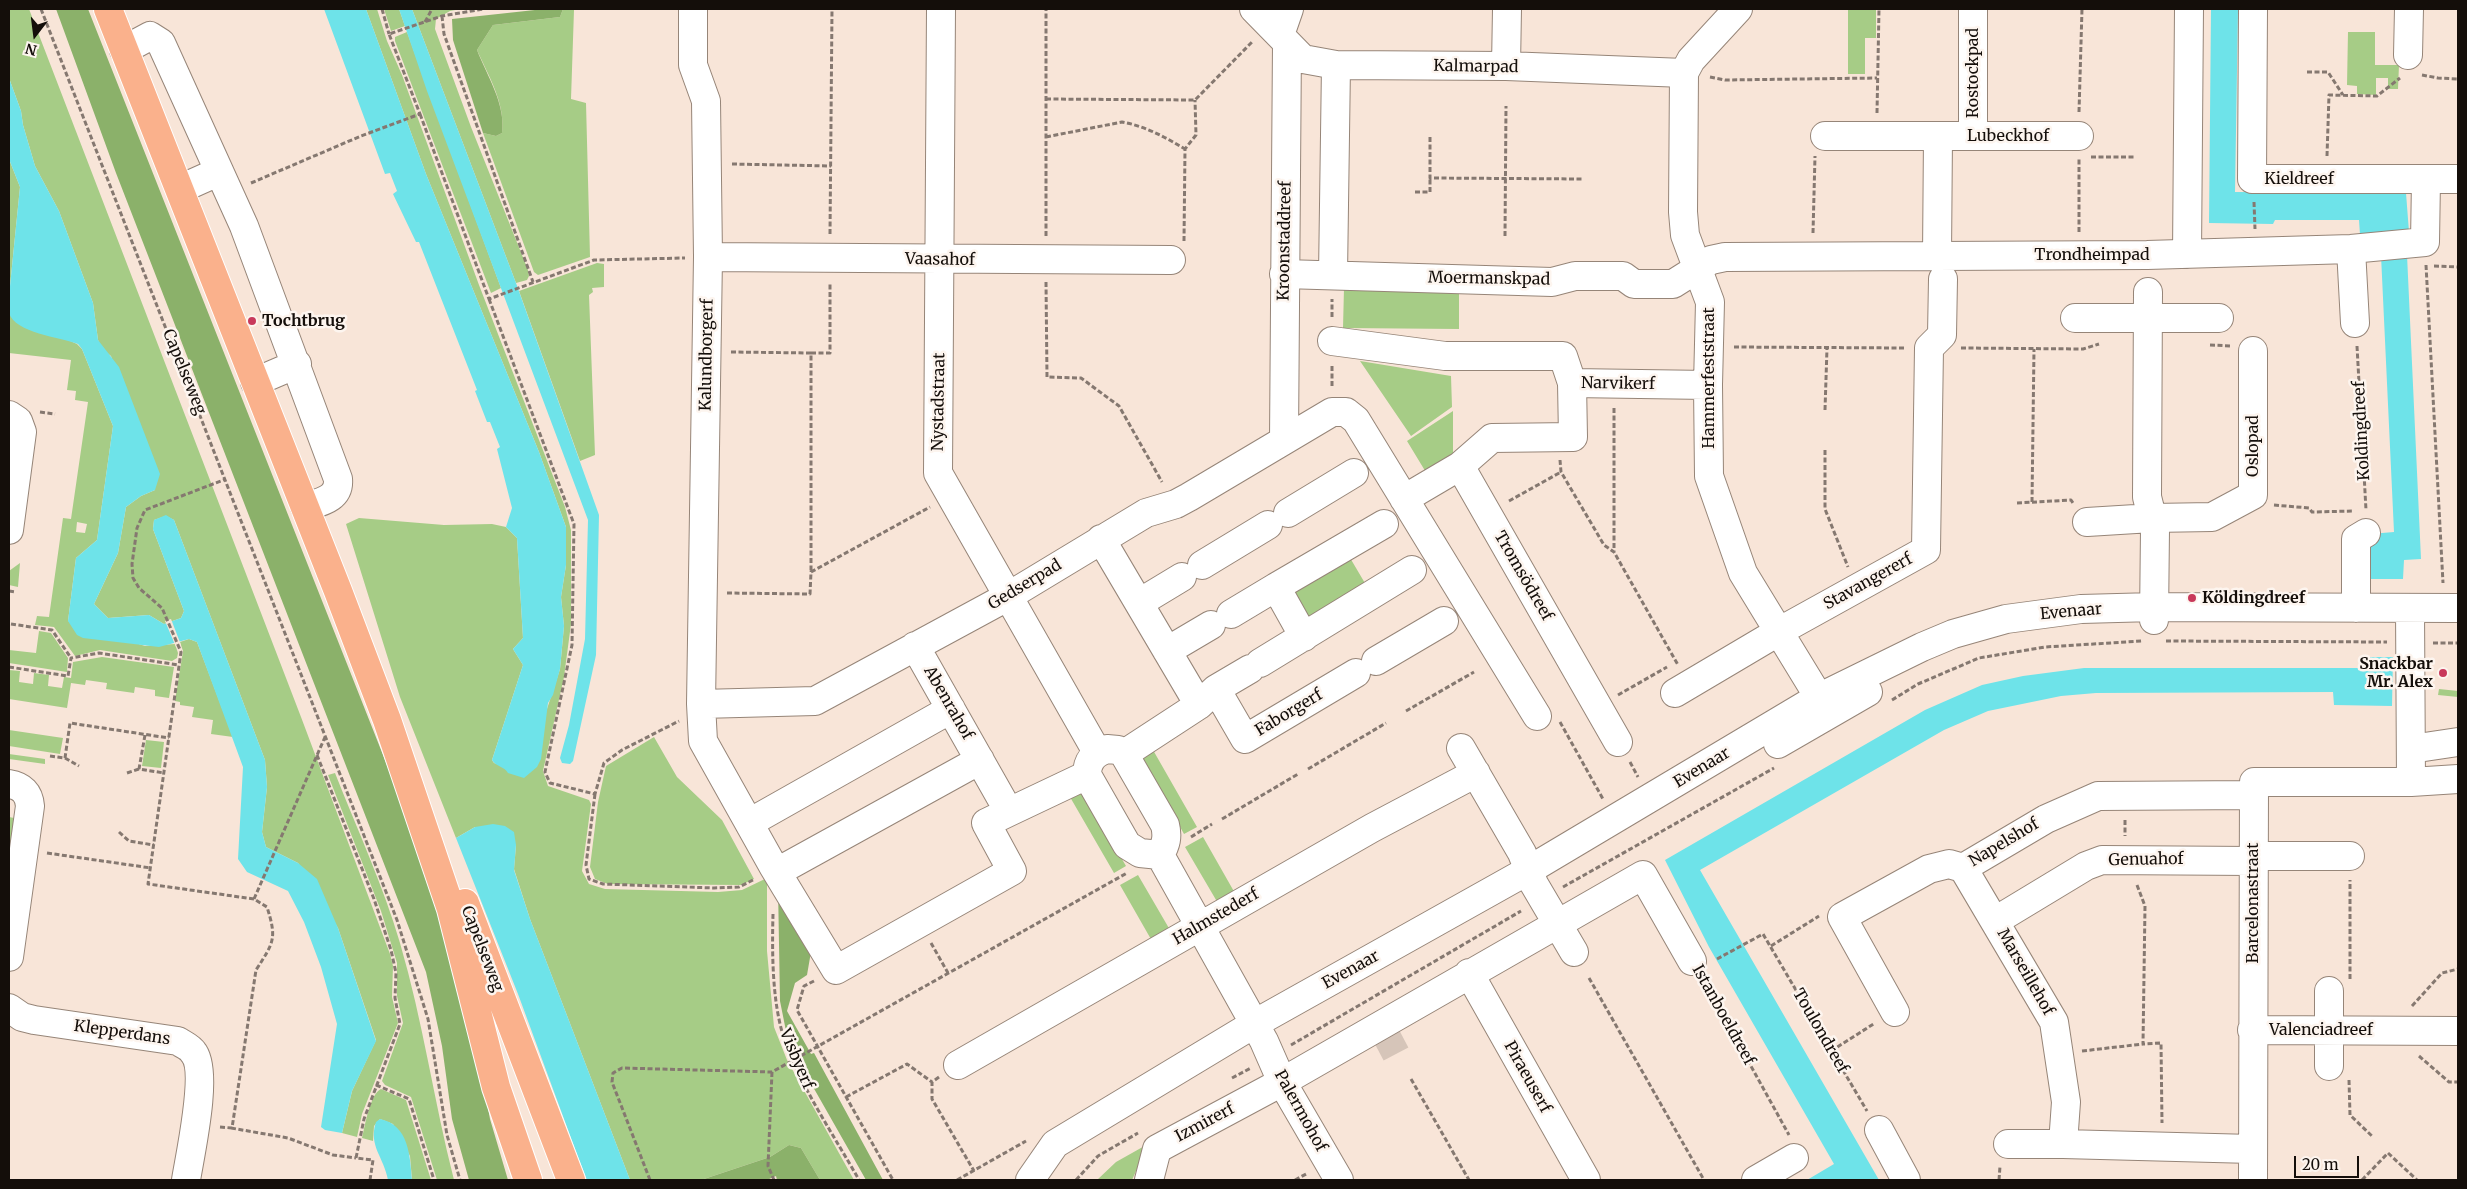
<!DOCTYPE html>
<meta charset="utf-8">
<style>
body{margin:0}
#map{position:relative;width:2467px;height:1189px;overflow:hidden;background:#f8e5d8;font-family:Merriweather,serif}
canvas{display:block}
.frame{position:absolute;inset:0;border:10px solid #140e0a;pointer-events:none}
.north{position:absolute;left:10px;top:10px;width:50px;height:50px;-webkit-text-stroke:4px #fdf5ef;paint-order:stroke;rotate:195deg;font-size:14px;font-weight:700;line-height:20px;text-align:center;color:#140e0a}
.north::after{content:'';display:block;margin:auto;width:18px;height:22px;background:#140e0a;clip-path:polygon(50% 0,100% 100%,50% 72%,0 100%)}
.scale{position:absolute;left:2294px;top:1156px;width:65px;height:22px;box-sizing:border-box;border:2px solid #140e0a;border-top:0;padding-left:6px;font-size:15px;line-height:18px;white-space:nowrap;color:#140e0a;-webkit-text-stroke:4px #fdf5ef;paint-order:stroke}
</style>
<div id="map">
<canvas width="2467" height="1189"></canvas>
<div class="frame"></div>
<div class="north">N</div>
<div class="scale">20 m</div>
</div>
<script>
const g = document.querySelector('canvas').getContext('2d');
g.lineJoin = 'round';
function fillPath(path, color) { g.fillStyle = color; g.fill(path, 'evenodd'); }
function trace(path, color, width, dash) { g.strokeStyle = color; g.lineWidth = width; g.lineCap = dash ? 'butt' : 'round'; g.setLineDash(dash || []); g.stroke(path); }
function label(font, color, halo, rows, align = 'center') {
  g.font = font + ' Merriweather,serif'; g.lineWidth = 5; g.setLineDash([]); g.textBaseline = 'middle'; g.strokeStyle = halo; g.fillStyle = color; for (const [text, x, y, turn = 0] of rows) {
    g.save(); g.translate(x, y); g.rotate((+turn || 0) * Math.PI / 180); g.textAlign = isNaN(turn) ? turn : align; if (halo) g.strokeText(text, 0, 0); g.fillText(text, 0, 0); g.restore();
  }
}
const green = new Path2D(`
 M 9,9 L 29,9 L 301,717 L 390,954 L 393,966 L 392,997 L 398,1023 L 362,1114 L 357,1137 L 342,1133 L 352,1091 L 376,1040 L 338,928 L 298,863 L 266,847 L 262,832 L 267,787 L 265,760 L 174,520 L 166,516 L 154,520 L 153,529 L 184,611 L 181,618 L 164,624 L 149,615 L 108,618 L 94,604 L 118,553 L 126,507 L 141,496 L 155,490 L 111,356 L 102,349 L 98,340 L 93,303 L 59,211 L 35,166 L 23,125 L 21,111 L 9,78 Z
 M 366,9 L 377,9 L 387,41 L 402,75 L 479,285 L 565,507 L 571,530 L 571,624 L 564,677 L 543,771 L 548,786 L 589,800 L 591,804 L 582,871 L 589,884 L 605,889 L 718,892 L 742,890 L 767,878 L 767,951 L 774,1027 L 787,1060 L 854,1180 L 820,1180 L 801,1148 L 789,1145 L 770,1157 L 701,1180 L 630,1180 L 530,919 L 514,869 L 516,845 L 475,827 L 456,838 L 400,697 L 346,524 L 359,518 L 444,525 L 492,524 L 506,527 L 517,538 L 523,638 L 513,649 L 523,665 L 492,760 L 494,763 L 505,767 L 547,709 L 560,669 L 564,626 L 561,597 L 566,565 L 566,527 L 539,452 L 426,174 Z
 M 384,9 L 399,9 L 405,26 L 391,31 Z
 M 412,9 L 461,9 L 450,11 L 436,19 L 435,29 L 471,127 L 528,270 L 529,276 L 527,280 L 516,283 Z
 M 563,9 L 574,10 L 571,99 L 586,103 L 590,257 L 538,275 L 534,272 L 483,133 L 496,136 L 502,133 C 506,104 488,75 477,50 L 493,25 L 560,17 Z
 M 1848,9 L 1876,9 L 1876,38 L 1865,38 L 1865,74 L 1848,74 Z
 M 407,32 L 501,288 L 491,293 L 395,41 L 395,37 Z
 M 2348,32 L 2375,32 L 2375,65 L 2399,65 L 2398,89 L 2388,89 L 2388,78 L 2376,78 L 2376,95 L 2357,94 L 2357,86 L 2347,85 Z
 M 9,159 L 20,187 L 9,296 Z
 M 597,263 L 604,264 L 604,287 L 592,288 L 593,292 L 589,295 L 595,455 L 580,461 L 519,291 Z
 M 1344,288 L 1459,288 L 1459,329 L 1343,328 Z
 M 9,308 L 10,314 L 77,344 L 82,349 L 113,426 L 97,540 L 76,558 L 68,621 L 145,646 L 175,644 L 178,653 L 177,658 L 172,661 L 100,650 L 75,656 L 54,627 L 35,625 L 37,616 L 49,617 L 63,518 L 71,519 L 88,402 L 75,400 L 76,391 L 67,390 L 71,360 L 9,353 ZM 77,522 L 87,524 L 85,533 L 76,532 Z
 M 1360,361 L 1451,376 L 1452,407 L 1411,436 Z
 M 1453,411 L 1453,459 L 1427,474 L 1407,441 Z
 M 1346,551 L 1369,590 L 1306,628 L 1282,589 Z
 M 20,563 L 18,587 L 9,585 L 9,571 Z
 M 39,631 L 51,633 L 68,658 L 67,672 L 9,663 L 9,650 L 36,653 Z
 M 189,639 L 197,642 L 233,737 L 211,734 L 213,720 L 192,717 L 194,707 L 180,705 L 180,702 L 175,701 L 183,651 L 180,642 Z
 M 102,657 L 174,667 L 169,698 L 155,696 L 155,690 L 135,687 L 134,693 L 106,689 L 107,683 L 86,680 L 85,685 L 71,683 L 67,708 L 9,699 L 9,670 L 20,671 L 19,682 L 33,684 L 34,673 L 49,675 L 48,686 L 62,688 L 64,677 L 71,678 L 73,662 Z
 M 2439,689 L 2458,691 L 2458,697 L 2438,695 Z
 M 9,730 L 63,738 L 60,754 L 9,746 Z
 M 654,737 L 677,777 L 722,820 L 754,879 L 741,885 L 608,884 L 595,879 L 590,867 L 598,802 L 606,766 Z
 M 146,740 L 164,742 L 161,768 L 142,766 Z
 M 1153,750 L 1197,827 L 1184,834 L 1141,757 Z
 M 9,754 L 45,759 L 45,764 L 9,759 Z
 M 335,773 C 357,829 383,885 400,943 C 423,1021 434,1102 454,1180 L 437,1180 L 411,1097 L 385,1085 L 382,1081 L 403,1023 L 397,996 L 397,963 L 381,911 L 328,775 Z
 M 1082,791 L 1126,866 L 1114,873 L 1070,797 Z
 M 9,817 L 14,818 L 9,875 Z
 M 1203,837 L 1236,895 L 1219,905 L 1185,847 Z
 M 1138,875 L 1170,930 L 1152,941 L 1120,885 Z
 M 381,1089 L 406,1100 L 431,1180 L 412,1180 L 410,1156 L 393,1124 L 380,1119 L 374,1126 L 373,1141 L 362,1138 C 365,1126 370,1094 381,1089 Z
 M 1148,1144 L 1132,1180 L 1097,1180 L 1116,1162 Z`);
const forest = new Path2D(`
 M 56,9 L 88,9 L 436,889 L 473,1026 L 490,1119 L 508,1180 L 469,1180 L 452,1119 L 442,1046 L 426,972 L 116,173 Z
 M 544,9 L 563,9 L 560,17 L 493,25 L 477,50 C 487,76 506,104 502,133 L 496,136 L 483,133 L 453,40 L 452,19 Z
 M 778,886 L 812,946 L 807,975 L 795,983 L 787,1011 L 811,1054 L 814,1053 L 883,1180 L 866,1180 L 796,1057 L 786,1031 L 780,1001 Z
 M 789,1145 L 801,1148 L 820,1180 L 777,1180 L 776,1176 L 767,1180 L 701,1180 L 770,1157 Z`);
const water = new Path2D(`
 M 324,9 L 366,9 L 426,174 L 539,452 L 566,527 L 566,565 L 561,597 L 564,626 L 560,669 L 553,695 L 548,703 L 541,759 L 537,767 L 524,778 L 508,773 C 504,766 496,767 492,760 L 523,665 L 513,649 L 523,638 L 517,538 L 506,527 L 512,508 L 497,449 L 500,447 L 490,422 L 487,422 L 475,391 L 477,390 L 419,242 L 416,242 L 393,194 L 397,191 L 390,173 L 385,174 Z
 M 399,9 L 412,9 L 516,283 L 599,515 L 596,655 L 573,761 L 570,764 L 562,763 L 560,758 L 569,725 L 585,639 L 588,520 L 427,91 Z
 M 2211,9 L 2238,9 L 2235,192 L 2406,193 L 2409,232 L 2406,233 L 2421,559 L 2404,560 L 2403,579 L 2371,579 L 2370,534 L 2394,532 L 2380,234 L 2360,235 L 2359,220 L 2275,220 L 2273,224 L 2209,223 Z
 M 9,78 L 21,111 L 23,125 L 35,166 L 59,211 L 93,303 L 98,340 L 119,367 L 160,474 L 155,490 L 141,496 L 126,507 L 118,553 L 94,604 L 108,618 L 149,615 L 164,624 L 181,618 L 184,611 L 153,529 L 154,520 L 166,515 L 174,520 L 265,760 L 267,787 L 262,832 L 266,847 L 298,863 L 317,879 L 338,928 L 376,1041 L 352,1091 L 342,1133 L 325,1130 L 321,1127 L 337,1024 L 321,967 L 304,922 L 288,891 L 247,872 L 238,859 L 243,767 L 197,642 L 189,639 L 159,647 L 83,638 L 77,635 L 68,621 L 76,558 L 97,540 L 113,426 L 82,349 L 78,344 C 60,337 15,333 9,313 C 8,308 9,302 9,296 L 20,187 L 9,159 Z
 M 2364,657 L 2393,657 L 2392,706 L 2334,705 L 2333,692 L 2096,693 L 2061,696 L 1988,711 L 1944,730 L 1700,870 L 1879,1180 L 1807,1180 L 1834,1164 L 1709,947 L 1665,860 L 1925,710 L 1982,685 L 2023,676 L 2084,668 L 2362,668 Z
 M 493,824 L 505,826 L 514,832 L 516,845 L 514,870 L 530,919 L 630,1180 L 587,1180 L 578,1157 L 518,994 L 456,838 L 475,827 Z
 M 380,1119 C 409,1125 410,1156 412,1180 L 388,1180 C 384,1157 368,1146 376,1122 Z`);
const pier = new Path2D(`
 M 171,619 L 181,645 L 176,647 L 165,621 Z`);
const minorTunnel = new Path2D(`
 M 1387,1037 L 1396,1054`);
const path = new Path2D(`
 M 41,9 L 397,920 L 428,1019 L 447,1135 L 460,1180
 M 382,9 L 389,34
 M 442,16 L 444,34 L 533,282
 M 425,22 L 432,9
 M 2307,72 L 2328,72 L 2343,95
 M 2422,75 L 2438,78 L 2458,79
 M 1710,77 L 1725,80 L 1877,78
 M 1046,99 L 1195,100 L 1253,41
 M 2079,112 L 2082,9
 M 1877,113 L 1879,9
 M 420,114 L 489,299 L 594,260 L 685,258
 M 1046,137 L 1122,122 C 1145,126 1165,137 1185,149
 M 1430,137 L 1430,178 L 1582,179
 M 2327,156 L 2329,95 L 2377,96 L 2400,78
 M 2091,157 L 2136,157
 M 732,164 L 831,166
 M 251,183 L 361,136 L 420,114 L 389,34 L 442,16 L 484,9
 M 1415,192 L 1430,192 L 1430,178
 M 2254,202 L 2255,229
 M 2079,232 L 2079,159
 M 1813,233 L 1815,156
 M 830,234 L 832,9
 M 1046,236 L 1046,9
 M 1505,236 L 1506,106
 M 1184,241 L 1185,149 L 1196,135 L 1195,100
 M 2426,265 L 2443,583
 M 2434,266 L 2458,267
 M 1046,282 L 1047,377 L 1081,378 L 1119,406 L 1162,482
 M 489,299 L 574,524 L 572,645 L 545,772 L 550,783 L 595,794 L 604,763 L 622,750 L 679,721
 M 1332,317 L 1332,299
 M 2210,345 L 2231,346
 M 2357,346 L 2366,510
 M 1734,347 L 1905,348
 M 1961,348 L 2083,349 L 2099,344
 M 731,352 L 811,353 L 811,572
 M 811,353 L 830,353 L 830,282
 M 1332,366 L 1332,387
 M 1614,408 L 1614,552
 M 1825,410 L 1827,348
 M 40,412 L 55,414
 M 1825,450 L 1825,509 L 1848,567
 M 1560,460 L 1561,472 L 1604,545 L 1614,552 L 1678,665
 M 1509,501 L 1561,472
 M 2032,502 L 2034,349
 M 2017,503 L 2071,500 L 2073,503
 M 2274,505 L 2309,508 L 2312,512 L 2353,511
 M 9,591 L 16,592
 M 727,593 L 810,594 L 811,572 L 930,507
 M 11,624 L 52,630 L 71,658
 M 2166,641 L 2387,642
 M 2433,643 L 2458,643
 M 9,667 L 68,676 L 71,658 L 99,653 L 179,665
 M 1618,695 L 1667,667
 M 1892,700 L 1918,684 L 1979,658 L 2045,647 L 2142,641
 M 1406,711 L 1474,672
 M 1560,722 L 1603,799
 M 145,735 L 139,769 L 164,773
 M 317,755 L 374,899 L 391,950 L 396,973 L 395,998 L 400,1024 L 364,1119 L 356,1158 L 373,1160 L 370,1180
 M 50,756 L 65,758 L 70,723 L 169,738
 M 65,758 L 79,766
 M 1630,762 L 1638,777
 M 1308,769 L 1386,723
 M 127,773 L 139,769
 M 595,794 L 586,865 L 589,879 L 603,884 L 714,888 L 739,887 L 755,879
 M 1222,819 L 1298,774
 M 2125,820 L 2125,836
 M 119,832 L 129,841 L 154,845
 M 1191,837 L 1212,824
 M 47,853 L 151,868
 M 2137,885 L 2145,906 L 2143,1044 L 2161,1043 L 2162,1123
 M 1563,887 L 1774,768
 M 254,899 L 325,737
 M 773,914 C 772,951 772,999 783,1035 C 797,1081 835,1137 859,1180
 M 931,943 L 948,973
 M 1771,946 L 1819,916
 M 1717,959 L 1763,934 L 1867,1111
 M 1589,978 L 1704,1180
 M 2350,979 L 2350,880
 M 814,981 L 804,986 L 797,1010 L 893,1180
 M 1704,981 L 1789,1135
 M 2412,1006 L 2442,973 L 2458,969
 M 1291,1045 L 1521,911
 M 1831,1051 L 1875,1023
 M 2082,1051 L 2143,1044
 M 2419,1056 L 2449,1082 L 2458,1082
 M 772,1072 L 768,1166 L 774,1180
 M 939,1077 L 932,1082 L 932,1099 L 974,1171
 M 1232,1078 L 1251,1068
 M 1411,1079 L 1469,1180
 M 2349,1080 L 2350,1115 L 2373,1137
 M 376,1085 L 409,1099 L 434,1180
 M 846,1097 L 907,1064 L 932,1082
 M 220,1127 L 232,1128 L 256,970 C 274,942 277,939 267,907 L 254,899 L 148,884 L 181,652 L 162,608 L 139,588 L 133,578 L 132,564 L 137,528 L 145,510 L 226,479
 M 231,1128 L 288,1138 L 333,1155 L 356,1158
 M 650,1180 L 612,1082 L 613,1073 L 622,1068 L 772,1072 L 1127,873
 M 957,1180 L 1026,1141
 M 1076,1180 L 1098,1156 L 1138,1133
 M 1295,1180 L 1308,1173
 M 1999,1180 L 2000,1166
 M 2362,1180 L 2388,1153 L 2417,1180`);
const minor = new Path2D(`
 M 693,9 L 693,65 L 706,101 L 708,257 L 701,704 L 703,741 L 773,866 L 836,970 L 1012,871 L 986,823 L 1009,812
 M 941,9 L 938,473 L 1097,752
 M 1254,9 L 1303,59 L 1336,65 L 1506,66 L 1684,73
 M 1738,9 L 1691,60 L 1684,73 L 1683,212 L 1685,235 L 1710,302 L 1708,385 L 1709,476 L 1743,573 L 1812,686 L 1825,714
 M 2253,9 L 2252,179 L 2458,179
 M 1280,35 L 1289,9
 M 124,50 L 150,36 L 161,43 L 244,226 L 338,479 C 340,499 320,502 305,507
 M 2408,55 L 2409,9
 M 1506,66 L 1507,9
 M 1825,136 L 2079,136
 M 1973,136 L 1973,9
 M 180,189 L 218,172
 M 2351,249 L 2355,323
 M 2187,254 L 2189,9
 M 1937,256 L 1938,136
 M 708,257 L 1171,260
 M 1284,274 L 1552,282 L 1575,276 L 1623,276 L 1634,284 L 1673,284 L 1711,260 L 1725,257 L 2147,255 L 2351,249 L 2425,242 L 2426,180
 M 1333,275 L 1336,65
 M 2148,292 L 2147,497 L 2155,529 L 2154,620
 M 2075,318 L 2219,318
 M 1332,341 L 1445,356 L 1563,356 L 1572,383
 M 255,382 L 297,364
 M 9,415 L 18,421 L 22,432 L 9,530
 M 1284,439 L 1287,43
 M 1460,466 L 1492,438 L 1573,437 L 1572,383 L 1708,385
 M 1404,499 L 1460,466 L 1618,742
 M 1288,513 L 1354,473
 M 2087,522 L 2152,518 L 2212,517 L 2253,495 L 2253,351
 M 1101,539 L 1199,705 L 1124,754
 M 1202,565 L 1268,525
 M 1276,587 L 1384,524
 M 1139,603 L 1182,577
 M 2356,608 L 2356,539 L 2366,533
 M 2410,608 L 2411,782
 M 1231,614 L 1276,587 L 1304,637
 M 915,646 L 1009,812 L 1087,775
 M 1167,651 L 1211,625
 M 1376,661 L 1444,621
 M 1260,663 L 1412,570
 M 1216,689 L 1250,669
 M 1675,693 L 1778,632 L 1926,550 L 1929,348 L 1942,335 L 1943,279
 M 701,704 L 815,701 L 1007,597 L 1146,513 L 1176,504 L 1189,497 L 1332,412 L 1346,412 L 1356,420 L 1537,716
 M 1199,705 L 1216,689 L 1245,739 L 1356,673
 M 1778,744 L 1868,692
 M 1461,748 L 1522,853 L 1534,884 L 1574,952
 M 1107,749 L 1118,750 L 1124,754 L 1165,825 C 1168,837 1166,844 1160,855 L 1140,853 L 1127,845 L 1087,775 C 1087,761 1094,753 1107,749 Z
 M 2411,749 L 2458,742
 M 9,784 C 22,786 29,793 30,806 L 9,957
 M 749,823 L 951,709
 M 1160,855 L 1264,1041 L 1282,1082 L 1339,1180
 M 2253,856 L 2350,856
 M 1963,868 L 2054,1022 L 2066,1102 L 2063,1144 L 2252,1149
 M 777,872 L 980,760
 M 1995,921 L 2086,866 L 2102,860 L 2253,861
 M 1469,973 L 1586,1180
 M 2329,991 L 2329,1066
 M 9,1008 L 22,1017 L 34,1020 L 178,1041 C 182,1044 190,1047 193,1052 C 209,1070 190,1155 186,1180
 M 1895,1012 L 1842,917 L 1929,869 L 1949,864 L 1963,868 L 2046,819 L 2098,796 L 2254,795
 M 2252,1030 L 2458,1031
 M 958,1065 L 1372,828 L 1476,773
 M 1879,1130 L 1906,1180
 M 2008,1144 L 2063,1144
 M 1030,1180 L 1055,1144 L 1254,1024 L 1529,870 L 1816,699 L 1922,647 L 1953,634 L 2006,619 L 2081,609 L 2154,607 L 2458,608
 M 1149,1180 L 1157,1149 L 1282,1082 L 1643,875 L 1692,961
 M 1756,1180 L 1794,1158
 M 2253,1180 L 2254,782 L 2411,782 L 2458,779`);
const major = new Path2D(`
 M 108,9 L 338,591 L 387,720 L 451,909 L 496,1087 L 528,1180
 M 465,903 L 571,1180`);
const markers = [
 [252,321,5,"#c8395b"],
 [2192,598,5,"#c8395b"],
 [2443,673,5,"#c8395b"]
];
const streetNames = [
 ["Kalmarpad",1476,67,1],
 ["Rostockpad",1973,73,-90],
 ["Lubeckhof",2008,136],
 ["Kieldreef",2299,179],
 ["Kroonstaddreef",1285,241,-89],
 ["Trondheimpad",2092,255],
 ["Vaasahof",940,260,1],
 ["Moermanskpad",1489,279,1],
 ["Kalundborgerf",707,355,-89],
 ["Capelseweg",184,372,68],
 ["Hammerfeststraat",1709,378,-90],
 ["Narvikerf",1618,384,1],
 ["Nystadstraat",939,402,-89],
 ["Koldingdreef",2362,431,-93],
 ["Oslopad",2253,446,-90],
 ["Tromsödreef",1523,576,60],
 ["Stavangererf",1868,582,-29],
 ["Gedserpad",1025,585,-31],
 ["Evenaar",2071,612,-5],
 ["Abenrahof",948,703,60],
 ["Faborgerf",1289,713,-31],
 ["Evenaar",1702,768,-31],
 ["Napelshof",2004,843,-31],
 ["Genuahof",2146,860,-1],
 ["Barcelonastraat",2253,903,-90],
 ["Halmstederf",1216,917,-30],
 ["Capelseweg",482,949,69],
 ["Evenaar",1351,970,-29],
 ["Marseillehof",2025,972,60],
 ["Istanboeldreef",1723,1015,61],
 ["Valenciadreef",2321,1030],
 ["Toulondreef",1820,1031,60],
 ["Klepperdans",122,1033,8],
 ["Visbyerf",796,1059,67],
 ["Piraeuserf",1527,1077,61],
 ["Palermohof",1300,1111,61],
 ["Izmirerf",1205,1123,-28]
];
const poiNames = [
 ["Tochtbrug",262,321],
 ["Köldingdreef",2202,598],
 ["Snackbar",2433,664,"right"],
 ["Mr. Alex",2433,682,"right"]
];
fillPath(green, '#a6cc86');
fillPath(forest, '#8bb16a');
fillPath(water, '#6ee3e9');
fillPath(pier, '#f8e5d8');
trace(minorTunnel, '#d6c5b9', 28, [28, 14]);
trace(minor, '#968578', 30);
trace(major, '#fff', 30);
trace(path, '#857870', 3, [5, 2.5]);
trace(minor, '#fff', 28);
trace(major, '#fab18c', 28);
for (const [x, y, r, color] of markers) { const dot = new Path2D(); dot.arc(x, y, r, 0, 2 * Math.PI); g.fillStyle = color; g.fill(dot); trace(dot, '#fdf5ef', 2); }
label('16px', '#140e0a', '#fdf5ef', streetNames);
label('bold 16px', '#140e0a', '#fdf5ef', poiNames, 'left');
</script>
